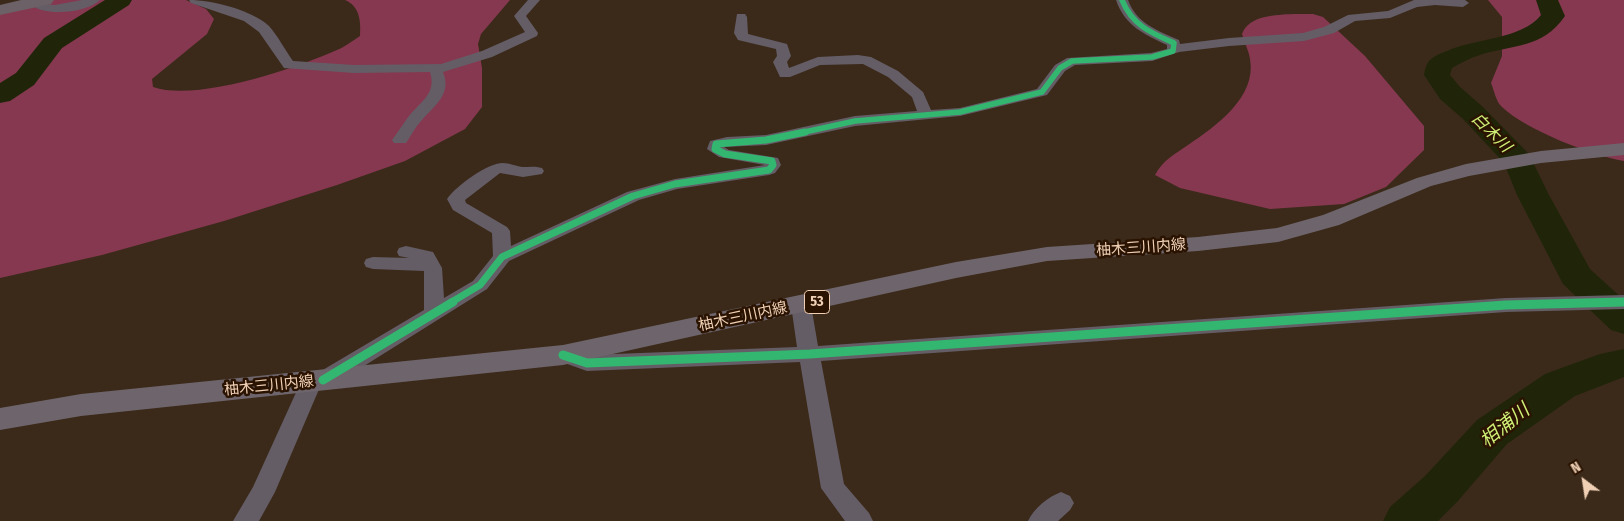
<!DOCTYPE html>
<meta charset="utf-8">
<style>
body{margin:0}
#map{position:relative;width:1624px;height:521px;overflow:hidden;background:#3b2a1a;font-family:"Fira Sans Condensed",sans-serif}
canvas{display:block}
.north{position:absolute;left:1559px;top:456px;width:50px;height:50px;-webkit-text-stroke:4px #2a1300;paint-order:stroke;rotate:329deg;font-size:14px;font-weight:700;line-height:20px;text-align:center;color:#f0d0b5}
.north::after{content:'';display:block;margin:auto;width:18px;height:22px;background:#f0d0b5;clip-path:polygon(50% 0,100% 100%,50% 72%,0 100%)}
</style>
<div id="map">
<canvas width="1624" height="521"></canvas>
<div class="north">N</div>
</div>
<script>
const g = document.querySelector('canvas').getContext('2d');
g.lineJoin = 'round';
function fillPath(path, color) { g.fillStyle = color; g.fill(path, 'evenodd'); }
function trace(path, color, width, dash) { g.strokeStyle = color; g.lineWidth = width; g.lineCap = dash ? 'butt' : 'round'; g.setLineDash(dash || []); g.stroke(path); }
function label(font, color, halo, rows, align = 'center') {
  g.font = font + ' "Fira Sans Condensed","Noto Sans JP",sans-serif'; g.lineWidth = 5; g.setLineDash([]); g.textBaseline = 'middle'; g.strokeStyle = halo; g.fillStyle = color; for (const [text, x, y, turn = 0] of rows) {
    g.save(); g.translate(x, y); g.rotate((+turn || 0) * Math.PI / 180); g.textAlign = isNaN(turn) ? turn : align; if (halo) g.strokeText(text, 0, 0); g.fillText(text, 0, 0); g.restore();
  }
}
const forest = new Path2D(`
 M 33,0 L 186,0 L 206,9 L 214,19 L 207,34 L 152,79 L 153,87 C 197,102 294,69 337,50 C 345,47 352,41 360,36 C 361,22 360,6 345,0 L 510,0 L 481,34 L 478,44 L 482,68 L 482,107 L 465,129 L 405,161 L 337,185 L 224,221 L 102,255 L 0,278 L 0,7 Z
 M 1488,0 L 1624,0 L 1624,161 C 1591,155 1526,130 1502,107 C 1496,102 1494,90 1491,83 L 1502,56 L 1502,17 Z
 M 1294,14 L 1313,14 L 1323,17 L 1365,56 L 1424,126 L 1424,150 L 1386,187 L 1344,204 L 1270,209 L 1180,188 L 1155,175 C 1163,160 1175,154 1188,145 C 1216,126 1257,97 1250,59 C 1249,51 1244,42 1242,34 C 1249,15 1276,15 1294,14 Z`);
const river = new Path2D(`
 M 105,0 L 132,0 L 129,5 L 62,48 L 34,85 L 10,101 L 0,103 L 0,83 L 16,73 L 44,38 Z
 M 1536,0 L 1558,0 L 1565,16 C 1542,49 1514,44 1480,55 C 1470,58 1461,63 1452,68 L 1450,75 L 1460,87 L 1483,107 L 1529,154 L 1549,195 L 1590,269 L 1624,300 L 1624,334 L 1611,330 L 1563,284 L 1517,195 L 1504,163 L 1463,119 L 1440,99 L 1424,75 C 1425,70 1426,64 1430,60 C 1434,56 1441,53 1447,51 C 1475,38 1521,40 1541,15 Z
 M 1624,349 L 1624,377 L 1575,396 L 1507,444 L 1457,502 L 1438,521 L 1383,521 L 1390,507 L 1425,476 L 1477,420 L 1545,374 L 1600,354 Z`);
const minor = new Path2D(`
 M 29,0 L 39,0 L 45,4 L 55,5 L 82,0 L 100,0 C 87,13 41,18 28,2 Z
 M 189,0 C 212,0 252,10 269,26 C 278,36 285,50 293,61 L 354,65 L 441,64 L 482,51 L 525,32 L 514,16 L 528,0 L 540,0 L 526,16 L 538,33 L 537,36 L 492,57 L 443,72 C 452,94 435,105 422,120 C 415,127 411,136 406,143 L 394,143 L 392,140 C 398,132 403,124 409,116 C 420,102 437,94 430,72 L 354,73 L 284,68 L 259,32 L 244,21 L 191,3 Z
 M 1116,0 L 1128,0 C 1137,24 1157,30 1179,40 L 1180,44 L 1229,38 L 1303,33 L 1324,27 L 1348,15 L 1388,11 L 1414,0 L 1465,0 L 1469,3 L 1463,7 L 1435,5 L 1417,7 L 1390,18 L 1355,21 L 1334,33 L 1304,41 L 1229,46 L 1179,52 L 1152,61 L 1075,65 L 1065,71 L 1047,95 L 960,116 L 855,126 L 766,145 L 724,147 L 729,150 L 778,158 L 781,165 L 775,173 L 769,175 L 677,189 L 639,200 L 509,261 L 487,289 L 332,386 L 320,387 L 275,492 L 259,521 L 233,521 L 253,487 L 304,375 L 312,373 L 316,374 L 424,310 L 424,271 L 373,269 L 366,267 L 364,263 L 366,259 L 373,257 L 409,258 L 399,256 L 397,252 L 399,248 L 406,246 L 433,252 L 442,268 L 444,298 L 473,281 L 493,256 L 492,233 L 453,210 L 447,199 C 456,186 487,163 503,163 C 509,163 516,166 522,167 C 529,167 535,166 542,168 L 544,171 L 542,174 L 523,177 L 500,173 L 465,200 L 466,203 L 507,227 L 510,231 L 511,246 L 627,192 L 675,179 L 765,165 L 719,157 L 707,149 L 710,141 L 727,137 L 766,135 L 855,116 L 917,111 L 912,97 L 888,77 L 863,64 L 820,65 L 790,77 L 780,77 L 773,62 L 777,56 L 776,49 L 738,40 L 734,33 L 737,14 L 745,14 L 747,17 L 748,34 L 787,44 L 791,56 L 787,62 L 789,68 L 818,57 L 858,55 L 871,57 L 898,71 L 923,92 L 931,110 L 960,108 L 1037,89 L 1055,65 L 1067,58 L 1151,53 L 1167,49 L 1167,45 C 1144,34 1125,26 1116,0 Z
 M 1624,295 L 1624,309 L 1506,312 L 821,361 L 844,484 L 869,513 L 873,521 L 845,521 L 821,488 L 800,362 L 587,371 L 556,360 L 552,355 L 556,350 L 563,347 L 588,355 L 797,347 L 791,305 L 794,300 L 801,298 L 808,300 L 811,305 L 818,346 L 1506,298 Z
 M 1061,492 L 1070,496 L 1074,503 L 1070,510 L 1058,521 L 1028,521 C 1034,508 1048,497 1061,492 Z`);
const major = new Path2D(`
 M 1624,143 L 1624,155 L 1541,163 L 1469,176 L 1431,186 L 1339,225 L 1278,242 L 1198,251 L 1047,261 L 956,278 L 563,365 L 81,416 L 0,430 L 0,408 L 81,394 L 563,345 L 956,262 L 1047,247 L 1198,237 L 1277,228 L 1323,215 L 1417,178 L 1466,164 L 1541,151 Z`);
const highway = new Path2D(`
 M 21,0 L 54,0 L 51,4 L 0,15 L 0,5 Z`);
const cyclewayFar2 = new Path2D(`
 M 800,133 L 855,121 L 960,112 L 1042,92 L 1060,68 L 1072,61 L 1152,57 L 1173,51 L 1174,43 C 1151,33 1132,25 1122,0`);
const cyclewayFar1 = new Path2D(`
 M 450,303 L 480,285 L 502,257 L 633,196 L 675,184 L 769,170 L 773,165 L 772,161 L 725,154 L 715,149 L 716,144 L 766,140 L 805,132
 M 1590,303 L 1624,302`);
const cycleway = new Path2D(`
 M 563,355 L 587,363 L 810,354 L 1506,305 L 1624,302
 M 323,380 L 453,302`);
const shields = [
 [817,302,25]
];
const shieldNames = [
 ["53",817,302]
];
const streetNames = [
 ["柚木三川内線",1141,248,-4],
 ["柚木三川内線",743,317,-12],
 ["柚木三川内線",269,386,-6]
];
const waterNames = [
 ["白木川",1491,133,45]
];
const nearWaternames = [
 ["相浦川",1505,426,-39]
];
fillPath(forest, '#863850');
fillPath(river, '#202509');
fillPath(minor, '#645d66');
fillPath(major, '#6e656c');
fillPath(highway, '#6b6166');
trace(cyclewayFar2, '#33b770', 5.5);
trace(cyclewayFar1, '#33b770', 7);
trace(cycleway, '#33b770', 9);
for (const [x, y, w] of shields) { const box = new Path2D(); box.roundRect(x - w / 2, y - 11.5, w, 23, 4); g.fillStyle = '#2a1300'; g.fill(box); trace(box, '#f0d0b5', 1); }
label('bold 14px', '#f0d0b5', null, shieldNames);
label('15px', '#f0d0b5', '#2a1300', streetNames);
label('italic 16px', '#cfef75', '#2a1300', waterNames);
label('italic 19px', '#cfef75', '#2a1300', nearWaternames);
</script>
